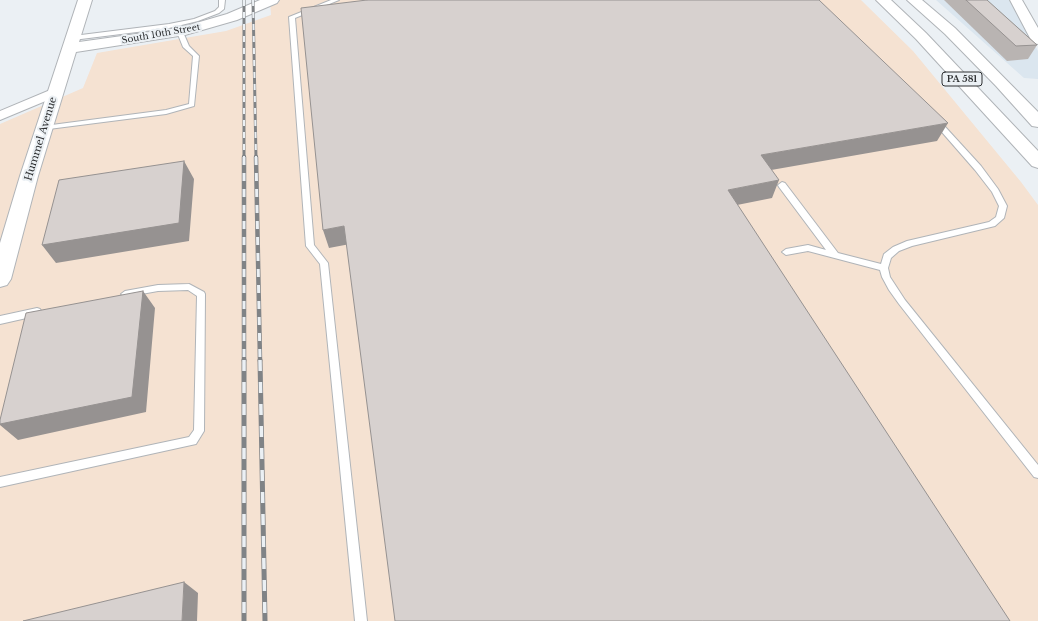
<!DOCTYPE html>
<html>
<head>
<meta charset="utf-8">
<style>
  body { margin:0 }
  canvas { display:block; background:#ebf0f4 }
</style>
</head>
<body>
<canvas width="1038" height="621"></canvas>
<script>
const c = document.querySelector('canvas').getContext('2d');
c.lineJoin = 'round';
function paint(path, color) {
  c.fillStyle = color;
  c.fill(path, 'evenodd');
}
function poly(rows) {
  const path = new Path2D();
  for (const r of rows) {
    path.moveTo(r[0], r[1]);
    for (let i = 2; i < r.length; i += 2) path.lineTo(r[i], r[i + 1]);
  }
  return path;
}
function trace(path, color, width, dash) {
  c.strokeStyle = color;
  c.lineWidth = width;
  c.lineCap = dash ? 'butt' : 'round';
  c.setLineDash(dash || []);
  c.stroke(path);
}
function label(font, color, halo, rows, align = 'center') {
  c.font = font + ' "Libre Baskerville",serif';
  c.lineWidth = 4;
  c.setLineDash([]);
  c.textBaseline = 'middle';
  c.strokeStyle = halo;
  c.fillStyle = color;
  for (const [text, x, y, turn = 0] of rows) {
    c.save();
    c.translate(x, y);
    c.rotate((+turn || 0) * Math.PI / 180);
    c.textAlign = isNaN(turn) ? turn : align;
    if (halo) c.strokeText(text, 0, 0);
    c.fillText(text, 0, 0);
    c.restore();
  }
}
const built = poly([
  [936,0,1009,0,1038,51,1038,79,1024,78]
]);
const industrial = poly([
  [270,0,861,0,913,51,1021,182,1038,205,1038,621,0,621,0,124,83,88,97,53,226,31,271,15]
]);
const lane = poly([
  [219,0,225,0,224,9,219,13,198,21,169,28,73,40,70,38,73,36,169,24,194,19,215,11,219,7,219,0],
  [331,0,339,0,295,18,314,245,328,263,367,621,355,621,320,264,306,246,289,17,331,0],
  [180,30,183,32,189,46,199,56,194,106,166,114,41,130,40,128,44,126,166,110,189,104,193,56,183,47,177,32,180,30],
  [934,119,938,119,981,166,998,189,1007,206,1004,218,995,226,912,246,899,251,891,258,888,268,890,277,905,300,1038,465,1038,478,1034,477,899,304,889,290,882,277,880,270,808,251,786,255,782,252,786,249,808,245,826,250,779,187,778,185,782,182,785,183,838,253,881,264,884,254,893,247,907,241,989,222,996,217,999,206,992,192,975,170,934,123,934,119],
  [189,284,204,292,205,294,204,431,196,444,0,487,0,477,189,437,194,430,197,296,188,290,158,291,125,297,121,294,125,291,158,285,189,284],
  [37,308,40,309,42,312,40,315,0,324,0,316,37,308]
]);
const street = poly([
  [1010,0,1022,0,1038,28,1038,44,1033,43,1031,40,1010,0],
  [55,88,60,89,62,92,60,95,0,120,0,111,55,88]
]);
const secondary = poly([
  [78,0,92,0,79,42,179,28,227,14,260,0,279,0,277,3,237,20,185,35,76,52,38,176,11,279,7,285,0,287,0,243,20,176,78,0]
]);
const highway = poly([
  [876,0,891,0,926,33,1038,151,1038,168,1032,166,916,39,876,0],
  [907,0,922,0,955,28,1038,112,1038,127,1032,126,996,86,945,34,907,0]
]);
const railFar2 = poly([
  [244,0,244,158],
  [253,0,256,158]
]);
const railFar1 = poly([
  [244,157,244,361],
  [256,157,260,361]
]);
const rail = poly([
  [244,360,244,621],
  [260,360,265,621]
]);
const wall = poly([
  [944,0,987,0,1037,45,1028,59,1007,61]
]);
const shadedWall = poly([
  [948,123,937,141,754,173,761,155],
  [184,161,194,179,189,241,56,263,42,245],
  [779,180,772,198,722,208,728,190],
  [344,226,350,244,329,248,323,230],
  [143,291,155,308,146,412,18,440,0,425,0,424],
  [184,582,198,593,197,621,182,621]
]);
const building = poly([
  [367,0,819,0,948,123,761,155,779,180,728,190,1010,621,395,621,344,226,323,230,301,8,367,0],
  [966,0,987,0,1037,45,1016,46,966,0],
  [184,161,179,223,42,245,59,180,184,161],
  [143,291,132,397,0,424,0,420,26,313,143,291],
  [184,582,182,621,23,621,184,582]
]);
const farStreetnames = [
  ["South 10th Street",161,34,-10]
];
const shields = [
  [962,79,40]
];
const shieldNames = [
  ["PA 581",962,79]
];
const streetNames = [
  ["Hummel Avenue",41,139,-73]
];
paint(built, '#dbe6ef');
paint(industrial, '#f5e2d2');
trace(lane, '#b0b4b8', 2);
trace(street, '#b0b4b8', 2);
trace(secondary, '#b0b4b8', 2);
trace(highway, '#b0b4b8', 2);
paint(lane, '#fff');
paint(street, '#fff');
paint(secondary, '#fff');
paint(highway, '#fff');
trace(railFar2, '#808386', 3);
trace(railFar1, '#808386', 4.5);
trace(rail, '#808386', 5);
trace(railFar2, '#ebf0f4', 2, [6]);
trace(railFar1, '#ebf0f4', 3, [8]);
trace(rail, '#ebf0f4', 3.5, [11]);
paint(wall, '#b9b4b2');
paint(shadedWall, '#969291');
paint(building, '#d7d1cf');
trace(building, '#969291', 1);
label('9px', '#2e3032', '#ebf0f4', farStreetnames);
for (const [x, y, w] of shields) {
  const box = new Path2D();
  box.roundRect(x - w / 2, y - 7, w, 14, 3);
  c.fillStyle = '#ebf0f4';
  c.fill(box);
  trace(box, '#2e3032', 1);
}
label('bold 9px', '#2e3032', null, shieldNames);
label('10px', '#2e3032', '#ebf0f4', streetNames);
</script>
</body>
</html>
